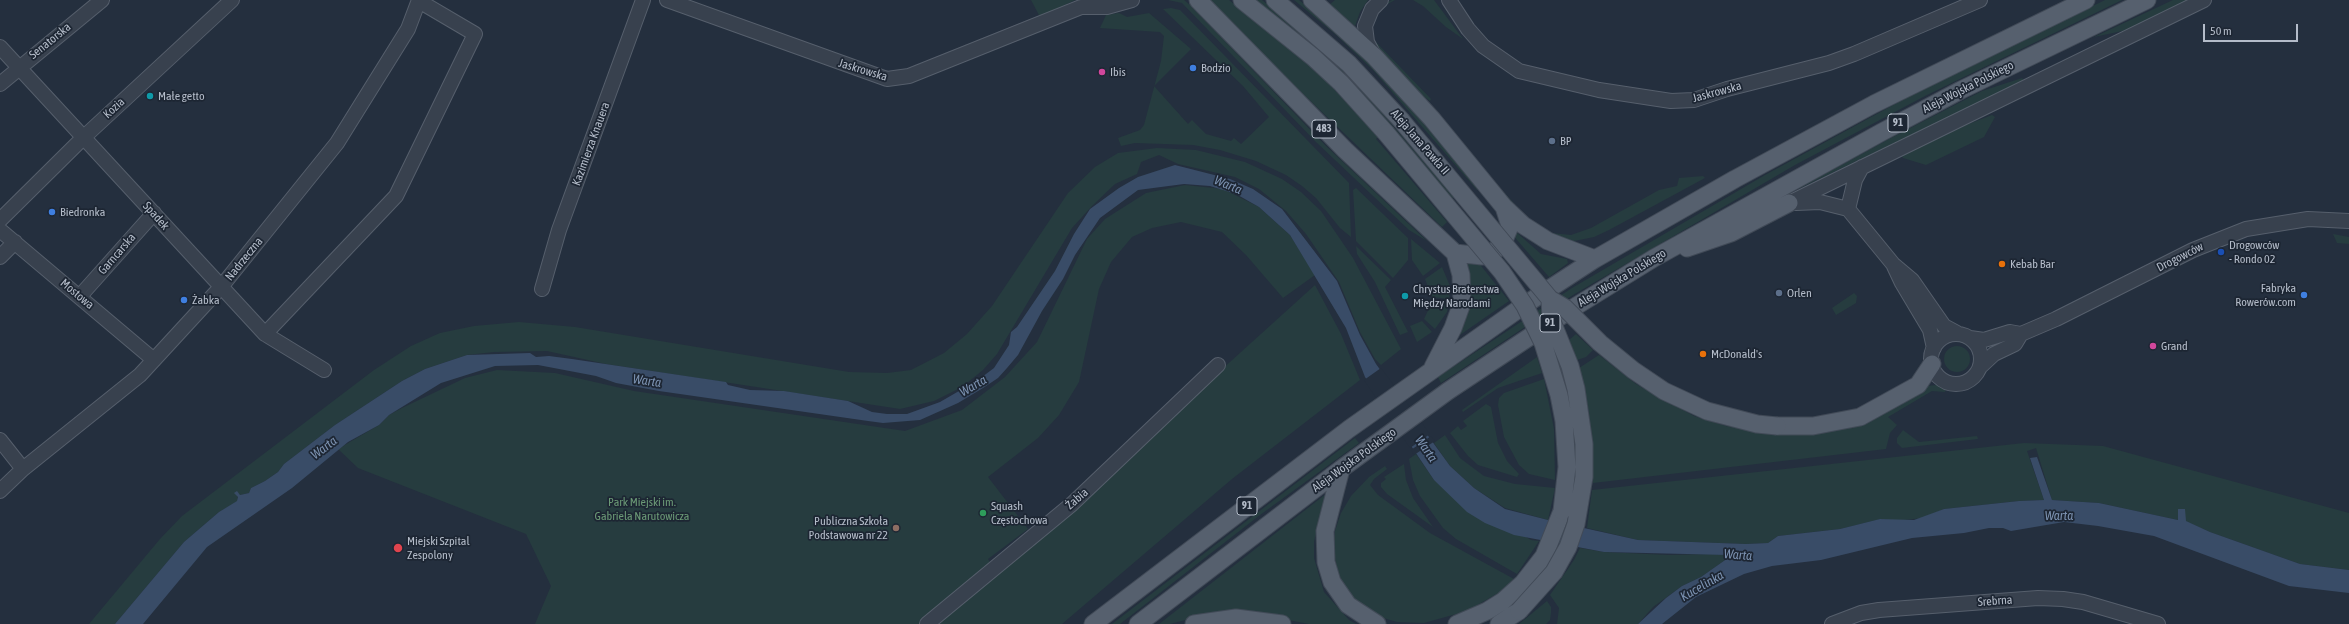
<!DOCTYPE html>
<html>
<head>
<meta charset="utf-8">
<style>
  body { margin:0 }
  #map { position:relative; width:2349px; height:624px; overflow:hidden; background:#242f3e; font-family:"Asap Condensed",sans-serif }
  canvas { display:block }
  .scale { position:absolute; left:2203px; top:24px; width:95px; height:18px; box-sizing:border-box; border:2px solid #b4bcc9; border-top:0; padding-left:5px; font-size:12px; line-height:14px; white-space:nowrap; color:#b4bcc9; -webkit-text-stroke:3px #1d2633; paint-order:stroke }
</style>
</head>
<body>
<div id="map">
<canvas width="2349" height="624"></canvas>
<div class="scale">50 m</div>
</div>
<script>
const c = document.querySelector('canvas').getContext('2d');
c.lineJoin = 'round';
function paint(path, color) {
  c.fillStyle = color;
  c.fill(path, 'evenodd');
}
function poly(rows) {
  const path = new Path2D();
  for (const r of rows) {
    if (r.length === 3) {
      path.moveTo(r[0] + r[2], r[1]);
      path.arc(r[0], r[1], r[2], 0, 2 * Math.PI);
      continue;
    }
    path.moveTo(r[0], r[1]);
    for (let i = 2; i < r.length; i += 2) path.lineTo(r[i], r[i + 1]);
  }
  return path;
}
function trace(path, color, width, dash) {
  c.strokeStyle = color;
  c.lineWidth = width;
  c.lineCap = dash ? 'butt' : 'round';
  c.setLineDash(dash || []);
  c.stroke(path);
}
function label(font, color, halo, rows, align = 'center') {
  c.font = font + ' "Asap Condensed",sans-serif';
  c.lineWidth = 3.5;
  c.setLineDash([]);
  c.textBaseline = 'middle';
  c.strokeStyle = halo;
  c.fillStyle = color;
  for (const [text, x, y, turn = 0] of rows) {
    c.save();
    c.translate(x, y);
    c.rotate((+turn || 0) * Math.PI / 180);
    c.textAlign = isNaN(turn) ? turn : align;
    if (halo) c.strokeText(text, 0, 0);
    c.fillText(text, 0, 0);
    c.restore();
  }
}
const green = poly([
  [1031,0,1075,0,1040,17],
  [1168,0,1184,0,1190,5,1325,145,1427,241,1409,230,1316,142,1182,3],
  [1205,0,1229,0,1319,73,1379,136,1376,139,1447,222,1442,227],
  [1255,0,1262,0,1271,7,1351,77,1454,197,1452,199,1348,79,1293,29],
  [1294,0,1299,0,1336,30,1403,97,1480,187,1477,190,1373,70,1335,34],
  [1335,0,1368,0,1360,12,1355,26,1329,5],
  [1392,0,1395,0,1382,7,1372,23,1374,40,1431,99,1430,101,1415,90,1374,44,1370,31,1375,13,1381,6],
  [1413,0,1434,0,1463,39,1446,27,1423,6],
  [2105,0,2122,0,1925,96,1795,165,1573,295,1441,383,1438,377,1572,288,1765,175,1919,91],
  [2173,0,2188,0,2127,30,2094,37],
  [1171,8,1180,10,1185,15,1349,183,1351,237,1340,228,1316,198,1302,186,1286,175,1256,161,1220,150,1193,145,1135,143,1121,146,1118,138,1140,130,1144,125,1161,61,1164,36,1160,32,1100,28,1106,15,1119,13,1127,17,1149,13,1191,49,1154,86,1188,124,1192,120,1206,134,1231,141,1234,138,1241,144,1269,117,1243,86,1163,9],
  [2022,78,2024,81,1792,192,1889,139,1982,91],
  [1992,115,1995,117,1984,137,1926,165,1903,158,1902,156,1966,125],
  [1157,148,1196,150,1245,162,1282,179,1301,192,1321,211,1353,258,1401,349,1381,365,1375,359,1360,332,1339,282,1306,234,1286,211,1259,189,1235,177,1178,164,1159,155,1141,162,1137,174,1115,184,1092,206,1072,228,997,354,983,370,962,387,934,401,900,409,606,364,547,351,494,352,467,355,425,369,402,381,335,425,284,464,278,472,265,481,251,488,249,493,240,495,237,492,238,501,219,512,184,542,115,624,89,624,160,539,182,516,374,370,411,346,440,333,474,326,519,322,575,327,849,372,887,373,911,370,944,353,967,334,992,306,1068,193,1095,167,1118,153],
  [1703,176,1705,178,1609,230,1594,237,1569,242,1541,233,1499,189,1500,188,1531,222,1551,233,1571,235,1591,228,1659,190,1677,186,1679,178],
  [1185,185,1223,189,1259,207,1290,235,1315,275,1283,298,1246,255,1222,232,1181,222,1152,228,1132,237,1111,262,1099,289,1079,382,1059,415,1038,438,988,477,1028,529,988,559,997,573,1315,285,1341,334,1360,380,1232,479,1062,624,535,624,551,586,526,534,358,468,338,449,379,425,389,415,402,408,465,378,497,370,555,373,634,391,905,431,962,410,1005,377,1037,342,1087,239,1105,219,1146,193],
  [1356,188,1408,238,1408,260,1393,278,1356,241,1353,190],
  [1515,231,1541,254,1567,259,1568,263,1549,277,1511,233],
  [2333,234,2349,237,2349,244,2337,243],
  [1411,239,1440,263,1423,276,1412,260],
  [1356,246,1391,280,1385,287,1408,332,1400,335,1375,282,1357,254],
  [1464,261,1478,262,1509,301,1457,337,1468,313,1471,299,1469,275],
  [1442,267,1450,286,1449,299,1432,297,1425,279],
  [1854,293,1857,296,1856,303,1836,315,1832,308],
  [1432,302,1449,304,1447,312,1435,329,1424,319],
  [1422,321,1432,332,1417,342,1410,326],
  [1576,334,1593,350,1586,357,1577,360,1569,340],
  [1957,359,13],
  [1599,355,1636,384,1694,416,1726,426,1778,435,1806,432,1926,386,1937,385,1946,388,1945,392,1932,391,1888,417,1897,425,1890,433,1886,449,1593,483,1589,413,1579,368],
  [1537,357,1542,373,1498,388,1463,412,1462,410],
  [1544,379,1554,429,1555,480,1529,474,1519,465,1504,437,1498,405,1499,398,1504,393],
  [1486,404,1491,407,1498,443,1507,461,1519,474,1517,477,1478,465,1468,456,1450,433,1458,426,1461,430,1467,426,1463,421],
  [1903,430,1919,442,1977,436,1978,439,1902,448,1897,443,1897,438],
  [1445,435,1460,458,1484,476,1515,484,1555,488,1548,520,1505,508,1474,488,1450,466,1434,443],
  [1355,438,1359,443,1260,515,1120,624,1112,624],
  [2024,443,2103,446,2349,513,2349,570,2300,564,2210,532,2185,521,2185,509,2178,520,2099,503,2052,500,2036,448,2027,451,2044,500,2019,501,1944,509,1923,518,1895,521,1881,519,1840,529,1778,536,1768,543,1746,544,1638,540,1587,528,1592,490],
  [1416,454,1434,480,1531,540,1539,541,1517,574,1456,539,1443,528,1420,496,1413,480,1409,459],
  [1404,464,1406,480,1413,498,1433,527,1387,494,1381,487,1381,483,1386,479,1384,477],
  [1385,466,1387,469,1374,479,1370,485,1378,495,1430,533,1514,579,1500,592,1467,611,1424,623,1397,622,1383,618,1356,601,1343,585,1338,572,1333,549,1335,531,1341,513,1351,496,1369,477],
  [1331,490,1324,503,1320,516,1314,542,1314,558,1324,592,1349,620,1356,624,1309,624,1262,615,1189,619,1170,624,1159,624],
  [1580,548,1604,552,1669,555,1713,554,1727,555,1728,558,1701,577,1682,586,1653,607,1638,624,1557,624,1559,608,1550,595,1574,560],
  [1547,601,1551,607,1551,613,1550,620,1546,624,1519,624]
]);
const water = poly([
  [1175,165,1230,179,1253,189,1282,209,1337,281,1360,335,1376,364,1450,466,1474,488,1505,509,1548,520,1638,540,1746,544,1768,543,1778,536,1840,529,1880,519,1914,520,1944,509,2019,501,2044,500,2030,458,2037,457,2052,500,2099,503,2178,520,2178,509,2185,509,2186,521,2210,532,2300,564,2349,570,2349,593,2289,586,2154,536,2098,526,2064,522,2011,531,2003,528,1989,528,1964,533,1912,538,1821,560,1772,566,1744,574,1696,597,1662,624,1638,624,1666,598,1682,586,1701,577,1728,558,1727,555,1604,552,1514,535,1485,523,1467,512,1434,480,1365,377,1346,328,1290,235,1259,207,1236,194,1210,186,1184,184,1138,190,1100,218,1075,255,1063,279,1042,311,1018,355,1007,368,998,378,983,388,958,403,920,420,883,423,868,421,659,391,616,383,596,376,538,365,495,366,441,383,389,415,379,425,348,442,292,488,207,547,143,624,115,624,184,542,219,512,237,501,238,497,234,493,237,491,240,495,249,493,251,488,265,481,278,472,284,464,335,425,402,381,425,369,467,355,530,353,536,357,549,356,572,359,726,382,728,385,750,390,784,391,848,401,872,412,887,414,907,414,940,402,978,380,994,368,1009,345,1011,332,1017,327,1055,271,1074,234,1090,209,1119,188,1138,177]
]);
const pier = poly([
  [1381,368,1430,434,1410,448,1364,380],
  [1431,436,1435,441,1414,455,1411,450]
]);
const minor = poly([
  [667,0,887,79,909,76,1081,7,1107,7,1132,0],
  [1449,0,1468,29,1483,46,1519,71,1599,90,1671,101,1694,100,1727,89,1829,63,1854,54,1980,0],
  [0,47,265,334,324,370],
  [1374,55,1367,42,1365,26,1372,9,1381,0],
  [0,84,102,0],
  [1789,203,2204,0],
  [1796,203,1820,202,1848,209,1893,264,1912,280,1944,326,1957,333],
  [1848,209,1855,180,1862,167],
  [0,220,84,137,232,0],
  [0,230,154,360],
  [0,257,15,242],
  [1894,266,1902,283,1930,330,1934,348],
  [542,289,559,230,643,0],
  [80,296,154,213],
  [265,334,396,196,475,34,419,1],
  [1956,359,25],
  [1970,338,1984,340,2010,332,2021,334,2056,319,2193,250,2246,229,2308,219,2349,221],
  [1980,367,1994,354,2015,344,2021,334],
  [0,440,23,469],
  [0,491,23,469,140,375,221,287,337,143,408,29,419,0],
  [927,624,1072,504,1218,365],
  [1832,624,1861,613,1879,610,2038,598,2063,599,2083,602,2158,624]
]);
const major = poly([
  [1198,0,1345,150,1455,253],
  [1242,0,1313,57,1341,83,1386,133],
  [1275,0,1349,64,1401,120],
  [1312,0,1374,56,1432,119,1504,207,1523,225,1548,241,1595,259],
  [1687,248,1731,233,1789,203],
  [1455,253,1482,256,1490,254,1502,245,1510,226,1504,207],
  [1433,367,1453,328,1462,303,1461,275,1455,253],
  [1777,426,1813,426,1860,417,1918,385,1932,364],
  [1341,469,1325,531,1326,562,1332,582,1348,605,1377,624],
  [1093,624,1349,429,1523,306,1595,259,1735,179,1874,104,2086,0],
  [1138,624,1341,469,1448,391,1573,308,1654,258,1882,132,1961,90,2147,0],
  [1194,624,1236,618,1282,624],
  [1457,624,1487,611,1503,601,1523,583,1544,556,1562,511],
  [1499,624,1519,611]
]);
const majorBridge = poly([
  [1401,120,1550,299,1565,308,1600,343,1633,370,1664,391,1707,411,1757,424,1777,426],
  [1386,133,1502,272,1525,306,1543,343,1559,395,1564,421,1567,467,1562,511],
  [1519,611,1554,572,1568,547,1576,524,1584,477,1584,444,1576,389,1570,366,1551,319,1550,299]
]);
const markers = [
  [1193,68,4,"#3f7fe0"],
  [1102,72,4,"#d1479c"],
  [150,96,4,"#0f9aa8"],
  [1552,141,4,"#5c6f8a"],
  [52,212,4,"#3f7fe0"],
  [2221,252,4,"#1a4fb4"],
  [2002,264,4,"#e8710a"],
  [1779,293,4,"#5c6f8a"],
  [2304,295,4,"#3f7fe0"],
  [1405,296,4,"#0f9aa8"],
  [184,300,4,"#3f7fe0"],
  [2153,346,4,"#d1479c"],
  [1703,354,4,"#e8710a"],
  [983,513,4,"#2e9e5b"],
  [896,528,4,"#8d6e63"],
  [398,548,5,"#e0444e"]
];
const shields = [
  [1898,123,20],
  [1324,129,24],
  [1550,323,20],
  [1247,506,20]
];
const shieldNames = [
  ["91",1898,123],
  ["483",1324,129],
  ["91",1550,323],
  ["91",1247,506]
];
const streetNames = [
  ["Senatorska",50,41,-39],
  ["Jaskrowska",863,70,17],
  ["Aleja Wojska Polskiego",1968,87,-27],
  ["Jaskrowska",1717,92,-15],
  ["Kozia",114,108,-43],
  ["Aleja Jana Pawła II",1420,142,49],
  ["Kazimierza Knauera",591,144,-70],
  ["Spadek",156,216,48],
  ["Garncarska",117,254,-49],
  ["Drogowców",2180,257,-27],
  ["Nadrzeczna",244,259,-51],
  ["Aleja Wojska Polskiego",1622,278,-31],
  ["Mostowa",77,294,40],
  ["Aleja Wojska Polskiego",1354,460,-36],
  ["Żabia",1077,499,-41],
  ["Srebrna",1995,601,-4]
];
const poiNames = [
  ["Bodzio",1201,68],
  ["Ibis",1110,72],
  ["Małe getto",158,96],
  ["BP",1560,141],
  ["Biedronka",60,212],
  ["Drogowców",2229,245],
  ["- Rondo 02",2229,259],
  ["Kebab Bar",2010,264],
  ["Fabryka",2296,288,"right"],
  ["Rowerów.com",2296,302,"right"],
  ["Chrystus Braterstwa",1413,289],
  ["Między Narodami",1413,303],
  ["Orlen",1787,293],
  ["Żabka",192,300],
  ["Grand",2161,346],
  ["McDonald's",1711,354],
  ["Squash",991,506],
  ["Częstochowa",991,520],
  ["Publiczna Szkoła",888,521,"right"],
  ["Podstawowa nr 22",888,535,"right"],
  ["Miejski Szpital",407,541],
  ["Zespolony",407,555]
];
const parkNames = [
  ["Park Miejski im.",642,502],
  ["Gabriela Narutowicza",642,516]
];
const waterNames = [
  ["Warta",1228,185,23],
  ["Warta",647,381,8],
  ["Warta",973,386,-30],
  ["Warta",324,448,-37],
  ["Warta",1426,449,55],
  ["Warta",2059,516],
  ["Warta",1738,555,4],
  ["Kucelinka",1702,586,-30]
];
paint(green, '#263c3f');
paint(water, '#394c67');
paint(pier, '#242f3e');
trace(minor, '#565f6c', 16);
trace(major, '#414a57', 19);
trace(minor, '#38414e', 14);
trace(major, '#56606e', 17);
trace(majorBridge, '#414a57', 19, []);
trace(majorBridge, '#56606e', 17);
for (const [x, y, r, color] of markers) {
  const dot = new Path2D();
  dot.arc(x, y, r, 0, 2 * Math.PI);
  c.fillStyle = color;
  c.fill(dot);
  trace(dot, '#1d2633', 1.5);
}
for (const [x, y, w] of shields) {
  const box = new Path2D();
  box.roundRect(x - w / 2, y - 9, w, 18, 3);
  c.fillStyle = '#1d2633';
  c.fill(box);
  trace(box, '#b4bcc9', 1);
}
label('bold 11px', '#b4bcc9', null, shieldNames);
label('12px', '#b4bcc9', '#1d2633', streetNames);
label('12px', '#b4bcc9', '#1d2633', poiNames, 'left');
label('12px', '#6b9a76', '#1d2633', parkNames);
label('italic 13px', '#7c92b1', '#1d2633', waterNames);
</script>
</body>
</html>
